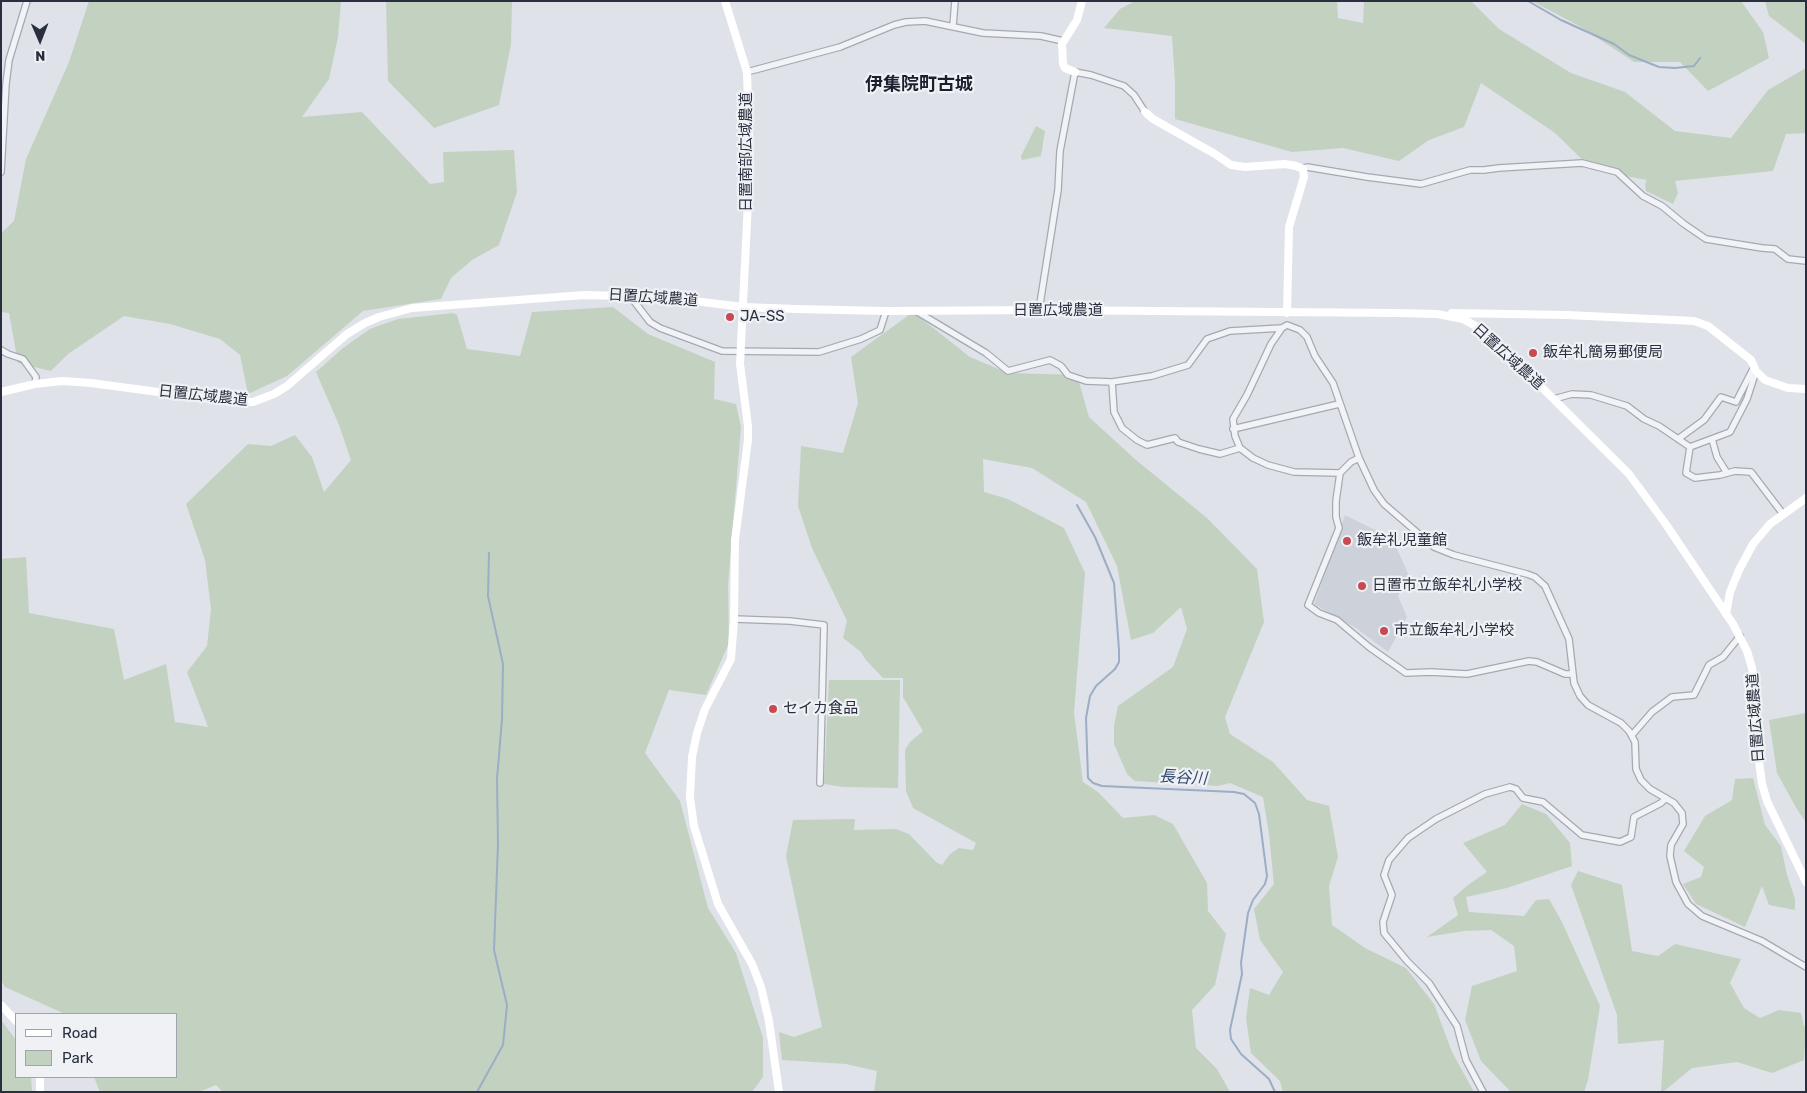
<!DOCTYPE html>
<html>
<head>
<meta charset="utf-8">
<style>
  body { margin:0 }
  #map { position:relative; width:1807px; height:1093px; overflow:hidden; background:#dfe2e8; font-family:Rubik,sans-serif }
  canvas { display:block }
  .frame { position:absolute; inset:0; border:2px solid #292f3e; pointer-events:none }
  .legend { position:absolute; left:15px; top:1013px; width:162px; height:65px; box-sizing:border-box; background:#eff1f5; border:1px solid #a0a3ac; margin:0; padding:6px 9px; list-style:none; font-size:15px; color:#292f3e }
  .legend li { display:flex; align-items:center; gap:10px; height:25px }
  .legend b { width:25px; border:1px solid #a0a3ac }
  .north { position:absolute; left:15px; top:15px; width:50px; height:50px; -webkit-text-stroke:4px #eff1f5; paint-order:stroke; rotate:179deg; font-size:14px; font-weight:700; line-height:20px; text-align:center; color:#292f3e }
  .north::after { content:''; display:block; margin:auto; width:18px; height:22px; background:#292f3e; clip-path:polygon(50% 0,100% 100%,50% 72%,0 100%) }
</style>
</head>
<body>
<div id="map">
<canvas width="1807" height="1093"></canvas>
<div class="frame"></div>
<ul class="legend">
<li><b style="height:6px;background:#fff"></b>Road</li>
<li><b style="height:14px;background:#c3d1c1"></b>Park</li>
</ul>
<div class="north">N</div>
</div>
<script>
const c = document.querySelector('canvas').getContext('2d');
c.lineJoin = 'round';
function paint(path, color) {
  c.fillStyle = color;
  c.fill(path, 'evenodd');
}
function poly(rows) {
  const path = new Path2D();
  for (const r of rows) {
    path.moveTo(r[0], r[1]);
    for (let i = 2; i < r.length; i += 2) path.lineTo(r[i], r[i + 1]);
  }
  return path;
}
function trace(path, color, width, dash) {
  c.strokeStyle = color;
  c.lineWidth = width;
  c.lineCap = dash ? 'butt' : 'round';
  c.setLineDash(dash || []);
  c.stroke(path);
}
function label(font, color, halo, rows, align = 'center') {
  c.font = font + ' Rubik,"Noto Sans JP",sans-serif';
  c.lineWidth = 4.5;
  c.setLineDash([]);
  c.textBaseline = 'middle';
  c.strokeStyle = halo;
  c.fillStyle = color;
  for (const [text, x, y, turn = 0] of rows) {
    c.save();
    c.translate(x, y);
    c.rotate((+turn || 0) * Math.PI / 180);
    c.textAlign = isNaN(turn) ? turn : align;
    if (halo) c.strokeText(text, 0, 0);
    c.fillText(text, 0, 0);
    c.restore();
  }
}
const built = poly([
  [1345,515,1377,531,1391,535,1409,576,1398,596,1407,617,1388,652,1356,628,1314,604]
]);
const green = poly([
  [89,1,341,1,338,37,329,79,302,117,362,112,430,184,444,182,443,152,514,150,517,192,499,245,472,260,451,278,441,299,363,311,287,376,248,394,240,355,220,339,170,324,124,316,68,354,51,371,18,363,9,313,1,312,1,233,14,221,26,159,69,62],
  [386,1,512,1,511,44,499,105,434,128,388,81],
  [1135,1,1337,1,1338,18,1363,23,1364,1,1471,1,1499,29,1571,73,1625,92,1675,131,1731,138,1768,90,1806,68,1806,133,1786,134,1773,171,1675,181,1678,193,1673,204,1646,191,1645,184,1647,180,1593,170,1555,133,1481,83,1464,127,1429,140,1399,161,1343,148,1292,152,1175,119,1175,82,1172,36,1104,28,1120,9],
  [1532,1,1741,1,1763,32,1769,58,1708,91,1680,62,1634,62,1581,27],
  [1765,1,1806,1,1806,44,1769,16],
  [1036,126,1045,131,1041,156,1022,160,1021,156],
  [613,307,648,334,715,362,714,399,736,404,741,427,728,585,729,643,706,695,669,690,645,753,680,801,708,908,736,953,763,1038,763,1077,752,1092,223,1092,216,1085,199,1092,100,1092,94,1077,176,1077,176,1014,65,1014,5,987,1,980,1,559,26,557,29,613,114,629,124,680,166,664,175,722,208,727,187,672,207,646,211,609,205,560,186,504,248,444,271,446,295,435,312,457,324,492,351,460,339,425,316,372,343,348,370,329,398,319,453,313,457,315,467,349,520,356,532,312],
  [913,312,970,357,1008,373,1077,375,1089,417,1136,460,1207,518,1257,569,1264,622,1225,717,1230,734,1273,762,1307,800,1329,806,1338,857,1329,886,1332,925,1365,948,1406,968,1434,1004,1452,1052,1474,1092,1283,1092,1280,1081,1251,1053,1246,1018,1250,988,1269,995,1283,972,1260,940,1254,909,1274,884,1269,834,1263,797,1230,783,1218,786,1135,781,1127,774,1114,744,1114,726,1118,706,1173,667,1187,629,1181,607,1153,633,1131,640,1117,566,1086,502,1032,468,983,459,984,492,1008,499,1064,528,1085,573,1074,713,1083,782,1098,792,1123,818,1154,815,1173,824,1207,883,1208,911,1226,934,1215,985,1192,1010,1196,1048,1217,1069,1230,1092,874,1092,877,1071,846,1064,782,1060,779,1032,794,1037,822,1027,786,856,793,820,855,819,854,830,896,829,909,834,936,862,942,865,950,854,959,848,973,850,976,843,913,808,906,791,905,750,910,742,923,731,903,697,903,678,883,678,866,660,861,652,843,638,847,621,812,548,798,506,801,446,843,453,858,403,851,357],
  [829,680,900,680,898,788,843,787,824,784],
  [1806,713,1806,822,1798,811,1777,773,1769,720],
  [1753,778,1765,825,1781,846,1787,875,1795,899,1795,910,1769,905,1762,886,1745,927,1696,904,1683,884,1701,877,1704,867,1684,851,1705,816,1732,800,1735,779],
  [1522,804,1546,814,1570,843,1572,866,1507,888,1466,897,1469,912,1524,916,1536,900,1549,899,1562,922,1600,1006,1588,1080,1584,1092,1511,1092,1481,1061,1465,1020,1472,986,1517,971,1514,946,1491,930,1464,931,1427,937,1458,915,1453,898,1468,885,1487,872,1463,843,1505,825],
  [1578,871,1622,885,1632,951,1658,956,1675,944,1741,959,1730,983,1744,1008,1760,1018,1779,1010,1801,1013,1804,1026,1806,1026,1804,1060,1772,1073,1737,1062,1692,1068,1663,1092,1661,1092,1664,1040,1618,1044,1617,1015,1571,885],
  [1,1020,16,1040,16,1077,31,1077,32,1092,1,1092]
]);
const stream = poly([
  [1528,1,1561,20,1614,44,1629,55,1659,67,1675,68,1694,66,1700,58],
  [1077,505,1095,537,1114,583,1119,650,1119,662,1115,669,1096,686,1090,696,1086,718,1088,778,1093,783,1102,786,1234,792,1244,794,1255,803,1259,814,1267,876,1265,884,1253,900,1248,913,1241,963,1242,974,1230,1030,1231,1039,1241,1054,1269,1079,1275,1092],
  [477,1092,503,1045,507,1005,494,950,498,844,497,779,502,719,503,664,488,596,489,553]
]);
const street = poly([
  [953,26,955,1],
  [747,72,840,47,894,25,906,22,925,21,983,33,1041,36,1063,41],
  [1303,169,1307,167,1367,177,1421,184,1470,170,1484,170,1499,168,1582,163,1617,172,1643,196,1662,206,1684,224,1706,239,1762,248,1775,249,1788,259,1806,261],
  [1,172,6,84,9,60,27,1],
  [630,296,650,322,660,328,722,351,819,352,861,339,880,330,886,311],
  [1039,310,1058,190,1060,151,1075,72,1091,75,1124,86,1134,95,1145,112],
  [916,311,986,353,1008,371,1050,360,1061,366,1068,375,1086,381,1112,382,1152,376,1188,365,1207,339,1230,331,1282,328,1287,325,1300,330,1307,337,1315,356,1333,383,1359,458,1374,490,1384,504,1434,547,1454,555,1527,574,1535,577,1545,586,1569,639,1574,683,1580,696,1588,705,1621,723,1629,731,1635,742,1636,769,1641,780,1650,789,1674,803,1682,813,1683,824,1671,845,1670,856,1676,882,1688,904,1702,916,1762,941,1806,967],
  [1282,328,1271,344,1247,395,1233,419,1235,436,1240,448,1253,458,1268,465,1294,472,1340,473,1351,462,1359,458],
  [1,350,8,354,23,359,36,377,35,384],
  [1112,382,1114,412,1122,428,1137,440,1147,445,1175,438,1178,442,1199,449,1220,454,1240,448],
  [1554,399,1572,394,1591,395,1627,406,1644,419,1659,426,1690,447,1686,473,1695,478,1720,475,1735,471,1751,472,1783,514],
  [1233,429,1339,404],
  [1678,439,1704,420,1721,397,1736,402,1754,367],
  [1712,439,1717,457,1727,473],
  [1690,447,1730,432,1747,399,1756,371],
  [1340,473,1336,501,1336,517,1339,528,1308,605,1319,613,1337,620,1369,647,1406,673,1431,672,1467,674,1529,661,1537,662,1565,674,1573,674],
  [734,619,790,621,824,625,820,783],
  [1632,735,1652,712,1672,697,1694,695,1709,665,1723,657,1740,636],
  [1483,1092,1466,1060,1457,1026,1429,983,1407,961,1384,933,1383,922,1392,895,1384,875,1389,860,1408,838,1436,819,1485,794,1510,787,1516,789,1523,798,1543,802,1582,835,1620,842,1631,837,1634,817,1661,803,1666,798]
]);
const secondary = poly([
  [725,1,747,72,750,161,740,364,748,426,748,440,735,540,734,619,731,659,705,709,697,733,692,757,690,797,694,826,718,904,752,964,761,987,769,1021,779,1092],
  [1075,72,1065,68,1063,64,1062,44,1077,20,1082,1],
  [1145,112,1153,119,1215,154,1231,165,1245,167,1285,164,1296,166,1303,169,1304,177,1289,227,1287,313],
  [1452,313,1567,315,1694,321,1708,326,1751,360,1756,371,1765,380,1788,388,1806,389],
  [1,392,35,384,62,381,91,383,233,402,253,402,274,394,287,386,347,334,365,323,379,317,412,308,584,295,661,297,743,307,796,309,886,311,1039,310,1397,313,1437,314,1463,319,1481,329,1492,338,1629,474,1665,523,1733,624,1747,651,1752,668,1755,687,1758,753,1762,784,1767,801,1806,882],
  [1726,614,1730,592,1739,570,1753,544,1770,524,1806,498],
  [1,1005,16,1021],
  [40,1077,40,1092]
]);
const markers = [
  [730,317,5,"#c74a52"],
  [1533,353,5,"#c74a52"],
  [1347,541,5,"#c74a52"],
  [1362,586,5,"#c74a52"],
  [1384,631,5,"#c74a52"],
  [773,709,5,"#c74a52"]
];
const streetNames = [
  ["日置南部広域農道",747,152,-90],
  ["日置広域農道",653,298,4],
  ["日置広域農道",1058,311],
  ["日置広域農道",1508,357,42],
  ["日置広域農道",203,396,6],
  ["日置広域農道",1756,718,-94]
];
const poiNames = [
  ["JA-SS",740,317],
  ["飯牟礼簡易郵便局",1543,353],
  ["飯牟礼児童館",1357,541],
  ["日置市立飯牟礼小学校",1372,586],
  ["市立飯牟礼小学校",1394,631],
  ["セイカ食品",783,709]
];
const waterNames = [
  ["長谷川",1183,778,3]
];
const quarterNames = [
  ["伊集院町古城",919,85]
];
paint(built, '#cdd1da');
paint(green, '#c3d1c1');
trace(stream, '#9cadc6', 2);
trace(street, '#a5a9b2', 8);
trace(street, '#f2f3f6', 5.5);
trace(secondary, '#fff', 8);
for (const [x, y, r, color] of markers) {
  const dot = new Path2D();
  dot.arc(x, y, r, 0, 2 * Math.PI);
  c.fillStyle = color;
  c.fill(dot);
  trace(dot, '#eff1f5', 2);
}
label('15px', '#292f3e', '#eff1f5', streetNames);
label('15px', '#292f3e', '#eff1f5', poiNames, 'left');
label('italic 16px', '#354a70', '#eff1f5', waterNames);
label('bold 18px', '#1b202f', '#eff1f5', quarterNames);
</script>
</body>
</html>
